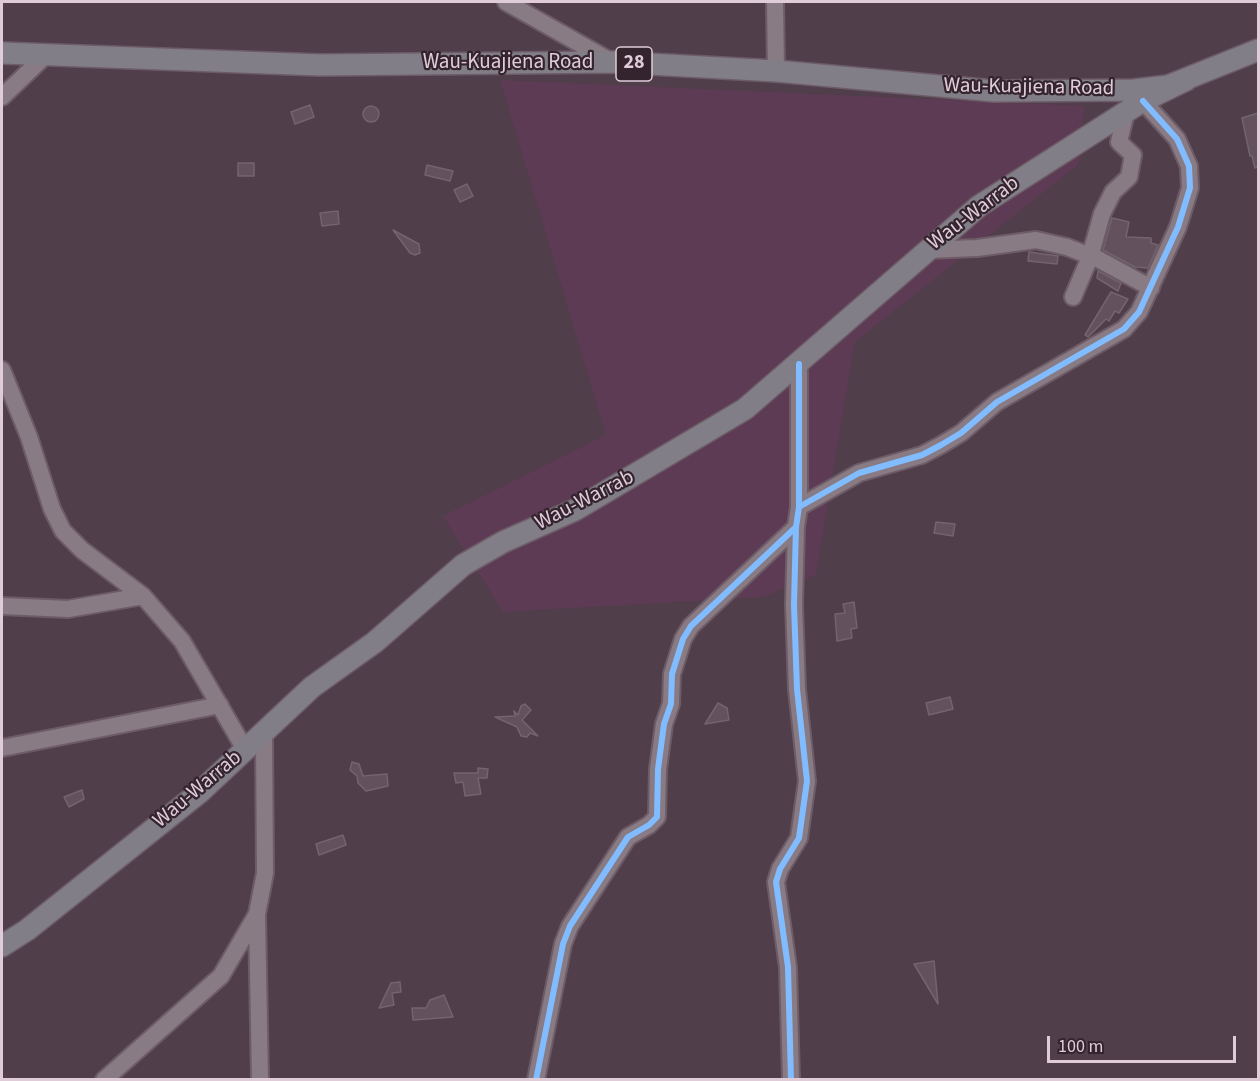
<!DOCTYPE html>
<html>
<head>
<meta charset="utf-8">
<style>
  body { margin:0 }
  #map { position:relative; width:1260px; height:1081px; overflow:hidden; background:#503e4a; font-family:"Source Sans 3",sans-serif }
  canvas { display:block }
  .frame { position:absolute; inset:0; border:3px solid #e0ccd9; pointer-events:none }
  .scale { position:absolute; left:1047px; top:1036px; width:189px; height:27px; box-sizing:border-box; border:3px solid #e0ccd9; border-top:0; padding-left:8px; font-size:18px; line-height:21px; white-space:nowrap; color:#e0ccd9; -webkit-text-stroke:4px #33242e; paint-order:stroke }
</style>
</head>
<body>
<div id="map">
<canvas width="1260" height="1081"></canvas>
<div class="frame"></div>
<div class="scale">100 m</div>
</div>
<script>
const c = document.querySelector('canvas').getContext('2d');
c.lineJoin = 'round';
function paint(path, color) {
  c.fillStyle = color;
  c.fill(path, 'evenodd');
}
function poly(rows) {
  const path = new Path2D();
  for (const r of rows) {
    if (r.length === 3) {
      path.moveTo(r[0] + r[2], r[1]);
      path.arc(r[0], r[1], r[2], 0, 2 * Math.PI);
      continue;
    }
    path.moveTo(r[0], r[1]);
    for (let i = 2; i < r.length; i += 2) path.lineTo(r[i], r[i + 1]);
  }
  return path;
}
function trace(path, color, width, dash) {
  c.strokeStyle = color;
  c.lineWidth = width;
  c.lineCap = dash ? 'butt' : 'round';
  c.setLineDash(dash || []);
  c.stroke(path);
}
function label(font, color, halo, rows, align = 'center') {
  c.font = font + ' "Source Sans 3",sans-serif';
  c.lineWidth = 4.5;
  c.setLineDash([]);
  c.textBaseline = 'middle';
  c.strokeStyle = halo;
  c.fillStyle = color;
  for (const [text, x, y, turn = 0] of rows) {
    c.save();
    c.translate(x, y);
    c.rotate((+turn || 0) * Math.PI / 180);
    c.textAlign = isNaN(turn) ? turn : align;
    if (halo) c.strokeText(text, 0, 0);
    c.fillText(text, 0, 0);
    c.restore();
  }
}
const built = poly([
  [500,80,1084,106,1079,164,855,342,816,575,763,597,503,612,443,516,606,435]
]);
const building = poly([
  [310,105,314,117,295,124,291,112,310,105],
  [371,114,8],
  [1258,113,1258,167,1255,168,1252,156,1250,156,1242,118,1258,113],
  [238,163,254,163,254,176,238,176,238,163],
  [427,165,453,171,450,181,425,175,427,165],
  [467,184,473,196,460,202,454,190,467,184],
  [338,211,339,224,322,226,320,213,338,211],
  [1112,218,1129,222,1126,237,1151,238,1151,243,1158,245,1148,268,1135,267,1103,250,1112,218],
  [393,230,419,244,420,253,415,255,410,253,393,230],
  [1029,252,1058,256,1057,264,1028,261,1029,252],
  [1098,271,1121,283,1118,291,1097,278,1098,271],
  [1111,292,1128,299,1119,313,1115,311,1109,321,1106,319,1088,337,1085,335,1111,292],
  [936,522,955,524,953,536,934,533,936,522],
  [854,602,857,628,851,629,852,638,837,641,835,614,845,613,843,604,854,602],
  [950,697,953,709,929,715,926,703,950,697],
  [718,703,727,708,729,720,705,724,718,703],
  [525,704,531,710,522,720,538,736,530,733,527,737,521,736,517,727,495,717,515,716,514,711,518,715,521,706,525,704],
  [352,762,359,764,363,776,387,774,388,786,366,791,358,783,357,776,350,770,352,762],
  [478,768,488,769,487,778,478,778,481,794,465,796,463,782,456,783,454,773,478,773,478,768],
  [82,790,84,799,69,807,64,797,82,790],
  [343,835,346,845,319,855,316,844,343,835],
  [934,961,938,1004,914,964,934,961],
  [400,982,401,992,392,993,394,1005,379,1008,391,983,400,982],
  [444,995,453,1017,413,1020,412,1008,426,1008,430,1000,444,995]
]);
const minor = poly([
  [506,2,612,62],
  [775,2,776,71],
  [2,97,47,54],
  [926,250,977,248,1036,240,1067,247,1098,259,1151,288],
  [1073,297,1090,257,1102,214,1113,192,1129,177,1133,155,1119,142,1126,112],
  [2,370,29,437,52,509,63,531,82,550,143,596,182,641,246,751],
  [799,507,859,473,922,455,941,445,961,433,997,402,1124,329,1139,312,1178,227,1190,188,1189,166,1177,139,1143,101],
  [2,606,68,609,143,596],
  [2,748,220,705],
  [257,915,260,1080],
  [104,1080,221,976,257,914,265,873,264,733],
  [536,1080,563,944,570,926,628,837,649,825,657,817,658,769,664,724,671,704,672,674,683,639,691,626,796,527],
  [791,1080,788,967,776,882,780,869,799,838,807,781,797,689,794,605,796,527,799,507,799,364]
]);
const major = poly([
  [2,53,320,65,613,62,776,71,994,91,1134,90,1168,86,1258,50],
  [2,946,27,930,200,792,312,687,375,642,463,565,503,542,575,510,745,409,979,206,1143,101,1186,80]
]);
const cycleway = poly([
  [799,507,859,473,922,455,941,445,961,433,997,402,1124,329,1139,312,1178,227,1190,188,1189,166,1177,139,1143,101],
  [536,1080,563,944,570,926,628,837,649,825,657,817,658,769,664,724,671,704,672,674,683,639,691,626,796,527],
  [791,1080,788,967,776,882,780,869,799,838,807,781,797,689,794,605,796,527,799,507,799,364]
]);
const shields = [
  [634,64,36]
];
const shieldNames = [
  ["28",634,64]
];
const streetNames = [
  ["Wau-Kuajiena Road",508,63],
  ["Wau-Kuajiena Road",1029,88,1],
  ["Wau-Warrab",974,214,-37],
  ["Wau-Warrab",585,501,-27],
  ["Wau-Warrab",198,790,-40]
];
paint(built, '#5e3b54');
paint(building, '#64515e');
trace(building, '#73646e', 1.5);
trace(minor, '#6d5c67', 20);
trace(major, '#6d5c67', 24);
trace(minor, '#897b84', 16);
trace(major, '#817e87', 21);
trace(cycleway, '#80bcff', 6);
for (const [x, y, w] of shields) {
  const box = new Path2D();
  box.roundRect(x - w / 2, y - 17, w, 34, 4.5);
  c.fillStyle = '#33242e';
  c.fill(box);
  trace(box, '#e0ccd9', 1.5);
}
label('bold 20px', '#e0ccd9', null, shieldNames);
label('21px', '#e0ccd9', '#33242e', streetNames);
</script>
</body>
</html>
